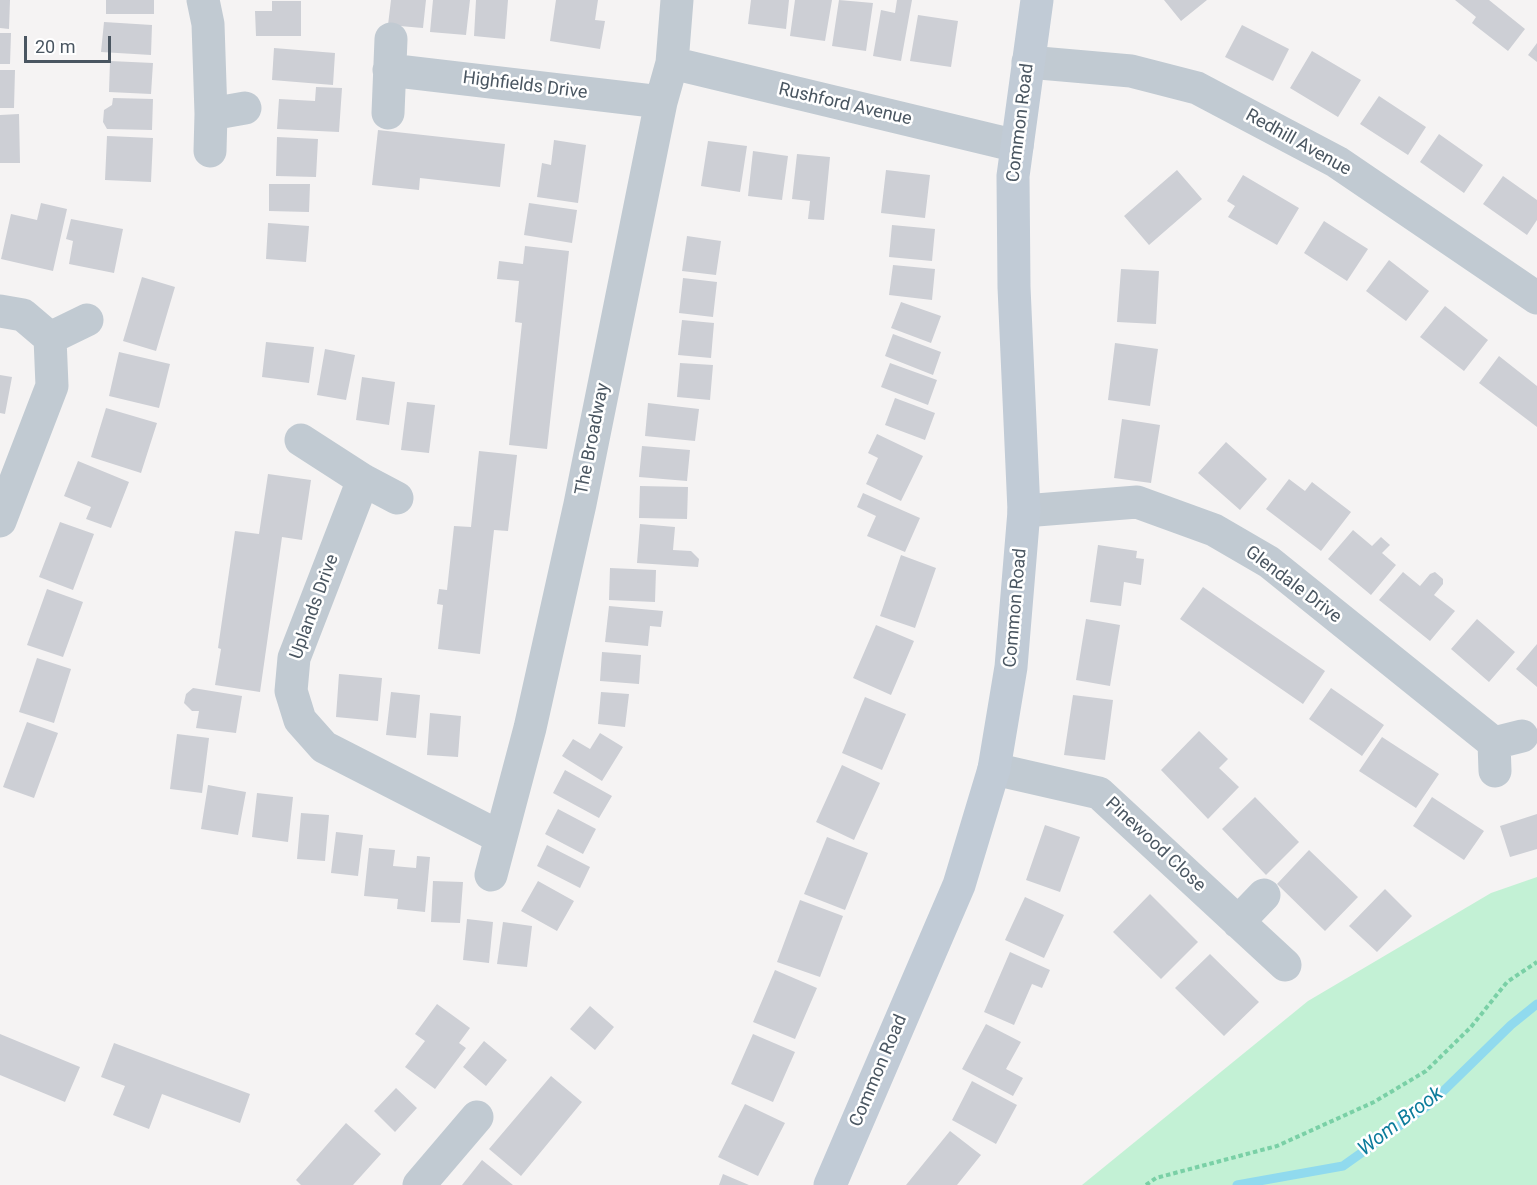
<!DOCTYPE html>
<html>
<head>
<meta charset="utf-8">
<style>
  body { margin:0 }
  #map { position:relative; width:1537px; height:1185px; overflow:hidden; background:#f5f3f3; font-family:Roboto,sans-serif }
  canvas { display:block }
  .scale { position:absolute; left:24px; top:36px; width:87px; height:27px; box-sizing:border-box; border:3px solid #4a5661; border-top:0; padding-left:8px; font-size:18px; line-height:21px; white-space:nowrap; color:#4a5661; -webkit-text-stroke:4px #fff; paint-order:stroke }
</style>
</head>
<body>
<div id="map">
<canvas width="1537" height="1185"></canvas>
<div class="scale">20 m</div>
</div>
<script>
const c = document.querySelector('canvas').getContext('2d');
c.lineJoin = 'round';
function paint(path, color) {
  c.fillStyle = color;
  c.fill(path, 'evenodd');
}
function poly(rows) {
  const path = new Path2D();
  for (const r of rows) {
    path.moveTo(r[0], r[1]);
    for (let i = 2; i < r.length; i += 2) path.lineTo(r[i], r[i + 1]);
  }
  return path;
}
function trace(path, color, width, dash) {
  c.strokeStyle = color;
  c.lineWidth = width;
  c.lineCap = dash ? 'butt' : 'round';
  c.setLineDash(dash || []);
  c.stroke(path);
}
function label(font, color, halo, rows, align = 'center') {
  c.font = font + ' Roboto,sans-serif';
  c.lineWidth = 5;
  c.setLineDash([]);
  c.textBaseline = 'middle';
  c.strokeStyle = halo;
  c.fillStyle = color;
  for (const [text, x, y, turn = 0] of rows) {
    c.save();
    c.translate(x, y);
    c.rotate((+turn || 0) * Math.PI / 180);
    c.textAlign = isNaN(turn) ? turn : align;
    if (halo) c.strokeText(text, 0, 0);
    c.fillText(text, 0, 0);
    c.restore();
  }
}
const green = poly([
  [1537,877,1537,1185,1082,1185,1308,1001,1491,893]
]);
const stream = poly([
  [1237,1185,1343,1166,1430,1104,1511,1025,1537,1004]
]);
const building = poly([
  [0,0,10,0,9,29,0,28],
  [106,0,154,0,154,14,106,14],
  [391,0,426,0,423,28,388,25],
  [433,0,470,0,466,35,430,32],
  [476,0,508,0,505,39,474,36],
  [556,0,598,0,595,20,605,21,600,49,550,41],
  [751,0,789,0,786,29,748,24],
  [795,0,832,0,825,41,790,36],
  [839,0,873,3,866,51,832,46],
  [897,0,912,0,901,61,873,56,881,10,895,13],
  [1164,0,1207,0,1181,21],
  [1455,0,1489,0,1525,29,1508,51,1472,23,1476,17],
  [272,1,301,1,301,36,256,36,255,11,272,11],
  [918,15,958,21,951,67,910,61],
  [104,22,152,25,151,55,101,52],
  [1242,25,1289,49,1273,81,1225,57],
  [0,33,11,33,10,64,0,64],
  [1537,43,1537,62,1528,55],
  [274,48,335,53,333,85,272,80],
  [1312,51,1361,80,1338,117,1290,88],
  [110,61,153,63,151,94,109,92],
  [0,70,15,70,14,108,0,108],
  [316,87,342,88,339,132,277,129,279,99,315,101],
  [1379,96,1426,127,1408,155,1360,124],
  [113,98,153,99,152,130,107,129,103,122,104,110,112,105],
  [19,114,20,163,0,163,0,115],
  [378,130,505,144,500,187,420,178,419,190,372,185],
  [1439,134,1483,165,1464,193,1420,162],
  [107,136,153,138,151,182,105,180],
  [277,137,318,139,316,177,276,176],
  [554,140,586,145,578,203,537,197,542,163,551,165],
  [708,141,747,146,740,192,701,186],
  [753,151,788,156,782,200,748,196],
  [797,154,830,157,824,220,808,219,810,201,792,199],
  [886,170,930,175,925,218,881,213],
  [1177,170,1202,199,1149,245,1124,216],
  [1243,175,1299,208,1277,245,1228,217,1235,206,1227,201],
  [1503,176,1537,200,1537,220,1527,235,1483,204],
  [269,184,310,184,309,212,269,211],
  [41,203,67,209,53,271,1,259,11,214,37,220],
  [529,203,577,210,572,243,524,235],
  [71,219,123,229,114,273,69,264,73,241,66,239],
  [1324,221,1368,249,1347,281,1304,253],
  [268,223,309,226,306,262,266,259],
  [892,225,935,229,932,261,889,257],
  [687,236,721,241,716,275,682,271],
  [525,246,569,251,547,449,509,445,522,323,515,322,519,281,497,279,499,261,523,264],
  [1389,260,1429,291,1406,321,1366,291],
  [893,265,935,269,932,300,889,295],
  [1121,269,1159,271,1156,324,1117,322],
  [142,277,175,287,156,351,123,341],
  [683,278,717,282,713,317,679,313],
  [901,302,941,316,931,343,891,328],
  [1445,306,1488,340,1464,371,1420,337],
  [682,320,714,323,711,358,678,355],
  [893,334,941,352,933,375,885,356],
  [266,342,314,347,309,383,262,377],
  [1115,343,1158,349,1150,406,1108,400],
  [325,349,355,355,346,400,317,395],
  [119,352,170,364,159,408,109,396],
  [1499,356,1537,386,1537,427,1479,383],
  [680,363,713,365,710,400,677,397],
  [890,363,937,380,928,405,881,387],
  [0,375,12,377,5,414,0,413],
  [362,377,395,382,389,425,356,420],
  [895,398,935,413,925,440,885,425],
  [407,402,435,405,429,453,401,450],
  [648,403,699,409,695,441,645,436],
  [106,408,157,423,141,473,91,457],
  [1122,419,1160,425,1151,483,1114,478],
  [877,434,923,456,901,501,866,484,878,458,868,453],
  [1226,442,1267,479,1240,510,1198,473],
  [642,446,690,450,687,481,639,477],
  [479,451,517,455,508,531,494,530,480,654,438,649,443,605,437,604,439,589,447,590,454,526,471,527],
  [78,461,129,482,111,528,86,519,91,507,64,496],
  [268,474,311,480,302,540,282,537,260,692,215,685,221,649,218,648,235,531,259,534],
  [1289,479,1305,491,1312,482,1351,512,1321,551,1266,509],
  [640,486,688,487,687,519,639,518],
  [863,493,920,518,905,552,867,536,876,516,857,507],
  [60,522,94,534,73,590,39,577],
  [640,524,675,527,673,550,691,551,699,559,698,567,637,563],
  [1353,530,1372,546,1381,537,1390,545,1382,553,1396,565,1371,595,1328,559],
  [1098,545,1137,551,1136,558,1144,559,1141,585,1124,582,1121,606,1090,602],
  [901,555,936,568,915,628,880,616],
  [610,568,656,570,655,602,609,600],
  [1403,572,1420,586,1430,574,1435,572,1443,579,1443,584,1434,595,1455,611,1430,641,1379,600],
  [1203,587,1325,671,1303,704,1180,619],
  [47,589,83,602,63,657,27,645],
  [609,606,663,611,661,627,650,626,648,646,605,642],
  [1086,619,1120,625,1110,686,1076,680],
  [1477,619,1515,652,1489,682,1451,649],
  [876,625,914,641,891,695,853,678],
  [1537,644,1537,687,1516,669],
  [602,652,641,655,639,684,600,681],
  [37,658,71,669,54,723,19,712],
  [339,674,382,678,378,721,336,717],
  [193,688,242,696,236,733,196,728,199,711,192,711,184,703,186,694],
  [1331,688,1384,725,1362,756,1309,719],
  [391,692,420,695,416,738,386,735],
  [601,692,629,694,625,727,598,724],
  [1073,695,1113,700,1105,760,1064,755],
  [865,697,906,714,882,770,842,753],
  [430,713,461,716,458,757,427,755],
  [27,722,58,733,34,798,3,787],
  [1199,731,1228,759,1219,768,1239,787,1208,819,1161,770],
  [600,733,623,747,602,781,562,756,573,739,590,749],
  [177,734,209,738,202,793,170,789],
  [1382,737,1439,774,1416,808,1359,771],
  [842,765,880,783,854,840,816,822],
  [565,770,612,796,599,818,553,793],
  [208,785,246,792,238,835,201,829],
  [257,793,293,797,288,842,252,837],
  [1255,797,1299,842,1266,875,1222,829],
  [1432,797,1484,831,1464,860,1413,826],
  [558,809,596,829,583,854,545,834],
  [301,813,329,815,325,861,297,859],
  [1537,814,1537,849,1510,857,1500,826],
  [1045,825,1080,837,1060,892,1026,880],
  [336,832,363,835,358,876,331,873],
  [827,837,868,853,845,910,804,894],
  [547,845,590,867,580,888,537,866],
  [369,848,395,850,393,866,416,868,417,856,430,857,425,912,397,909,398,899,364,896],
  [1309,850,1358,897,1325,931,1277,884],
  [433,881,463,882,460,923,431,922],
  [538,881,574,901,557,931,521,911],
  [1385,889,1412,916,1377,952,1349,926],
  [1150,894,1198,942,1161,979,1113,932],
  [1025,897,1064,915,1044,958,1005,940],
  [800,900,843,916,820,977,777,962],
  [467,919,493,922,489,963,463,960],
  [503,922,532,926,527,967,497,964],
  [1010,952,1050,970,1042,988,1032,984,1014,1025,984,1012],
  [1210,954,1259,1002,1224,1036,1175,988],
  [775,970,817,988,795,1039,753,1022],
  [437,1004,470,1028,459,1043,466,1048,435,1089,405,1067,425,1041,415,1034],
  [590,1006,614,1027,595,1050,570,1029],
  [986,1024,1021,1042,1006,1069,1023,1078,1013,1096,962,1069],
  [0,1034,80,1067,65,1102,0,1075],
  [753,1034,795,1052,773,1102,731,1084],
  [484,1041,507,1060,486,1086,463,1067],
  [114,1043,250,1094,240,1123,162,1094,149,1129,113,1115,125,1086,101,1077],
  [551,1076,582,1102,521,1176,489,1149],
  [972,1081,1017,1105,996,1144,952,1120],
  [396,1088,417,1108,395,1132,374,1111],
  [745,1104,785,1123,758,1176,718,1157],
  [346,1123,381,1154,353,1185,301,1185,296,1180],
  [950,1131,981,1155,957,1185,906,1185],
  [482,1160,513,1185,462,1185],
  [723,1174,749,1185,719,1185]
]);
const path = poly([
  [1146,1185,1156,1178,1277,1146,1374,1102,1426,1071,1471,1027,1507,982,1537,962]
]);
const street = poly([
  [203,0,208,24,211,114,210,151],
  [1028,62,1131,71,1197,88,1337,162,1537,298],
  [672,63,1017,146],
  [389,70,661,102],
  [388,113,391,39],
  [211,114,245,108],
  [0,311,23,315,50,338,52,386,0,521],
  [50,338,87,320],
  [301,440,363,480,397,498],
  [363,480,294,658,291,691,300,720,324,747,500,837],
  [1024,511,1137,502,1214,530,1269,562,1494,743],
  [994,769,1099,793,1285,965],
  [1495,771,1494,743,1522,736],
  [491,875,530,728,580,504,661,102,672,63,677,0],
  [1238,922,1264,895],
  [419,1185,477,1117]
]);
const secondary = poly([
  [830,1185,959,885,994,769,1011,667,1024,511,1014,287,1013,176,1037,0]
]);
const streetNames = [
  ["Highfields Drive",525,86,7],
  ["Rushford Avenue",845,105,13],
  ["Common Road",1021,123,-83],
  ["Redhill Avenue",1298,143,29],
  ["The Broadway",593,439,-79],
  ["Glendale Drive",1293,585,37],
  ["Uplands Drive",315,607,-70],
  ["Common Road",1016,608,-85],
  ["Pinewood Close",1155,845,43],
  ["Common Road",879,1071,-67]
];
const waterNames = [
  ["Wom Brook",1401,1122,-37]
];
paint(green, '#c3f1d5');
trace(stream, '#90daee', 9);
paint(building, '#cdcfd5');
trace(path, '#7ad0a6', 4, [4.5, 3]);
trace(street, '#c1cad2', 33);
trace(secondary, '#c1cbd6', 33);
label('18px', '#4a5661', '#fff', streetNames);
label('italic 20px', '#0c7c9b', '#fff', waterNames);
</script>
</body>
</html>
